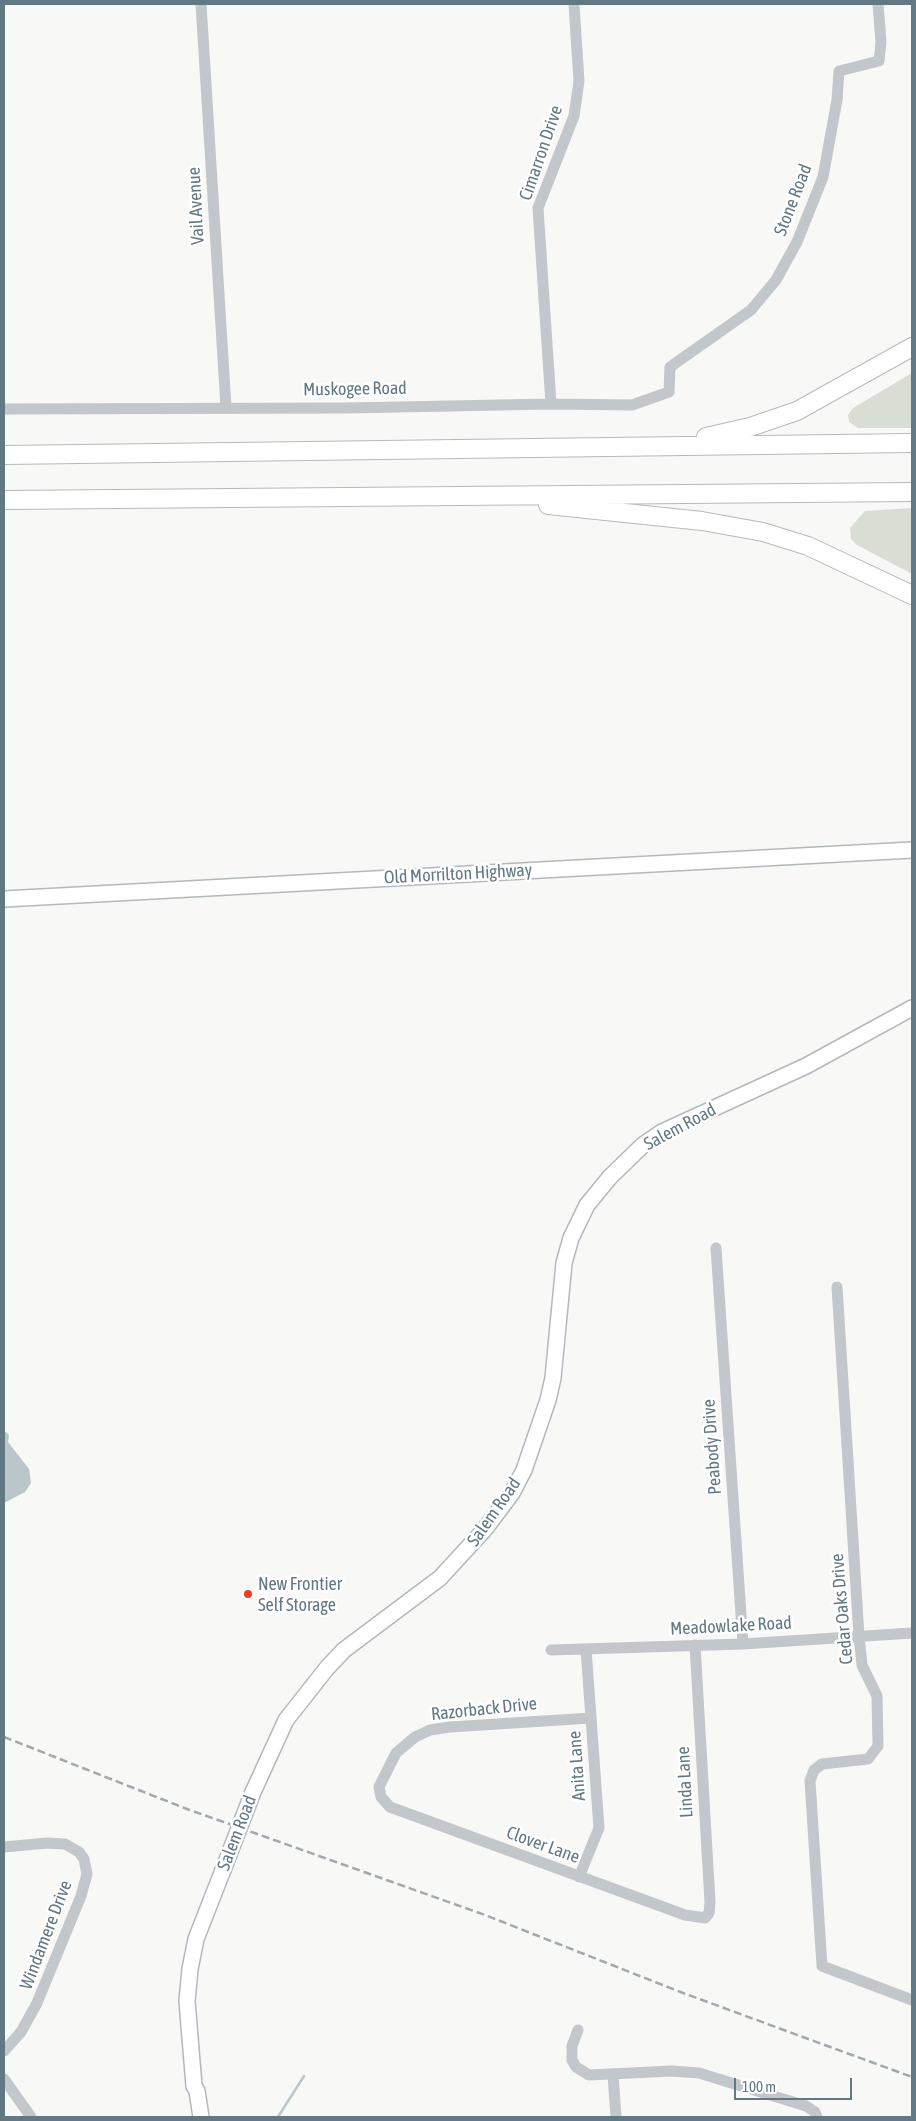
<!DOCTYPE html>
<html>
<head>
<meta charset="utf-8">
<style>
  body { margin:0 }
  #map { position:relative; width:916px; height:2121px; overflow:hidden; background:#f8f8f6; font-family:"Asap Condensed",sans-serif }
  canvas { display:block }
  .frame { position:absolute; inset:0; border:5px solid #627882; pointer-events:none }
  .scale { position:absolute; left:734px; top:2078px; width:118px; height:22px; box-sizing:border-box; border:2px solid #627882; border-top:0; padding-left:6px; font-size:15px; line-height:18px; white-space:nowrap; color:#627882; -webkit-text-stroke:4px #fff; paint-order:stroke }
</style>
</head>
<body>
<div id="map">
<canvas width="916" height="2121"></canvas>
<div class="frame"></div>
<div class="scale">100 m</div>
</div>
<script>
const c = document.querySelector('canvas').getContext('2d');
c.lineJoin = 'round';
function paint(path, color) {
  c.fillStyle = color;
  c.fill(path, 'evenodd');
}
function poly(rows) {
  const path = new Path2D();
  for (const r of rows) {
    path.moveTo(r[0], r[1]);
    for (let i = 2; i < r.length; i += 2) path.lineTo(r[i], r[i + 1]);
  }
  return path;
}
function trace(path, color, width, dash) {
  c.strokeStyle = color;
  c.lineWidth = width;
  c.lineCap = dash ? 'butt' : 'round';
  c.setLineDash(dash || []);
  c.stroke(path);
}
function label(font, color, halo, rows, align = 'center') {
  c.font = font + ' "Asap Condensed",sans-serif';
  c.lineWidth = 5;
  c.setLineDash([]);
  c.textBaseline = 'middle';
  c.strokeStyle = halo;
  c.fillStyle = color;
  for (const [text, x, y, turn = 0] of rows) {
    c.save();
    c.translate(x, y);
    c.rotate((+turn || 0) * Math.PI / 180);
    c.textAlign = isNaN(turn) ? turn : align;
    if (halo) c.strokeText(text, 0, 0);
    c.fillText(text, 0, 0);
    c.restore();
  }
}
const green = poly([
  [912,373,912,428,858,428,849,422,848,415,853,408],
  [912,508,912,574,857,545,851,539,850,528,865,511]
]);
const water = poly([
  [6,1432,9,1435,8,1442,29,1469,31,1483,25,1492,4,1503,4,1433]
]);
const stream = poly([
  [278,2117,304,2076]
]);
const minor = poly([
  [201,4,226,407],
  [551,404,538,208,574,116,579,81,574,4],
  [4,409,347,408,551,404,632,405,669,392,670,367,751,310,776,280,797,242,823,177,837,100,839,71,879,61,881,42,878,4],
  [716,1248,743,1644],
  [837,1287,859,1636,862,1665,877,1696,878,1746,868,1759,822,1764,814,1770,810,1781,822,1966,912,2000],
  [551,1650,743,1644,912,1633],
  [591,1718,450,1727,430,1730,415,1737,396,1753,379,1787,381,1797,390,1807,685,1915,705,1918,709,1913,710,1902,695,1645],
  [4,1847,47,1843,65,1844,79,1852,84,1859,87,1874,81,1896,37,2003,21,2032,4,2051],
  [579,1877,599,1828,586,1649],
  [578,2030,572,2046,572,2060,576,2067,589,2075,672,2071,699,2073,806,2106,815,2112,817,2117],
  [613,2075,616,2117],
  [4,2079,31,2117]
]);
const major = poly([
  [4,899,912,850],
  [253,1792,286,1720,327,1668,344,1650,440,1578,485,1529,512,1493,524,1470,548,1400,553,1378,564,1263,571,1238,587,1205,610,1177,643,1145,662,1132,806,1066,912,1008],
  [201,2117,197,2091,194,2086,187,2001,190,1969,196,1939,223,1870]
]);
const highway = poly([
  [706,437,750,427,797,411,912,347],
  [4,455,912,443],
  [4,500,912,492],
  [548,505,702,521,763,532,808,546,912,595]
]);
const rail = poly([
  [4,1737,187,1809,485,1915,683,1993,912,2077]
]);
const majorBridge = poly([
  [223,1870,253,1792]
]);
const markers = [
  [248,1594,5,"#e93d25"]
];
const streetNames = [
  ["Cimarron Drive",541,153,-71],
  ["Stone Road",793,200,-69],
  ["Vail Avenue",196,206,-93],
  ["Muskogee Road",355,389,-1],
  ["Old Morrilton Highway",458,874,-3],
  ["Salem Road",680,1127,-28],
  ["Peabody Drive",712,1447,-94],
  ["Salem Road",494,1512,-55],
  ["Cedar Oaks Drive",842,1609,-95],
  ["Meadowlake Road",731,1626,-3],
  ["Razorback Drive",484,1709,-6],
  ["Anita Lane",577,1766,-94],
  ["Linda Lane",685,1782,-93],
  ["Salem Road",237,1833,-69],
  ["Clover Lane",543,1845,20],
  ["Windamere Drive",46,1935,-69]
];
const poiNames = [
  ["New Frontier",258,1584],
  ["Self Storage",258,1605]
];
paint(green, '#d9ded5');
paint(water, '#b9c7ca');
trace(stream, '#b9c7ca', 2.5);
trace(major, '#b2b9bc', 18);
trace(highway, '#b4babc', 20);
trace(minor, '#c1c7ca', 11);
trace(major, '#fff', 15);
trace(highway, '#fff', 18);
trace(rail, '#a0aaae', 2.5, [8, 4]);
trace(majorBridge, '#b2b9bc', 18, []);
trace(majorBridge, '#fff', 15);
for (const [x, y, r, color] of markers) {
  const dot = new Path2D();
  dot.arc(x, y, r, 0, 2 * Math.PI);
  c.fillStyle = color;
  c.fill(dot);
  trace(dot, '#fff', 2);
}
label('18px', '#627882', '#fff', streetNames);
label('18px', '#627882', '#fff', poiNames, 'left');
</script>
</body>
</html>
